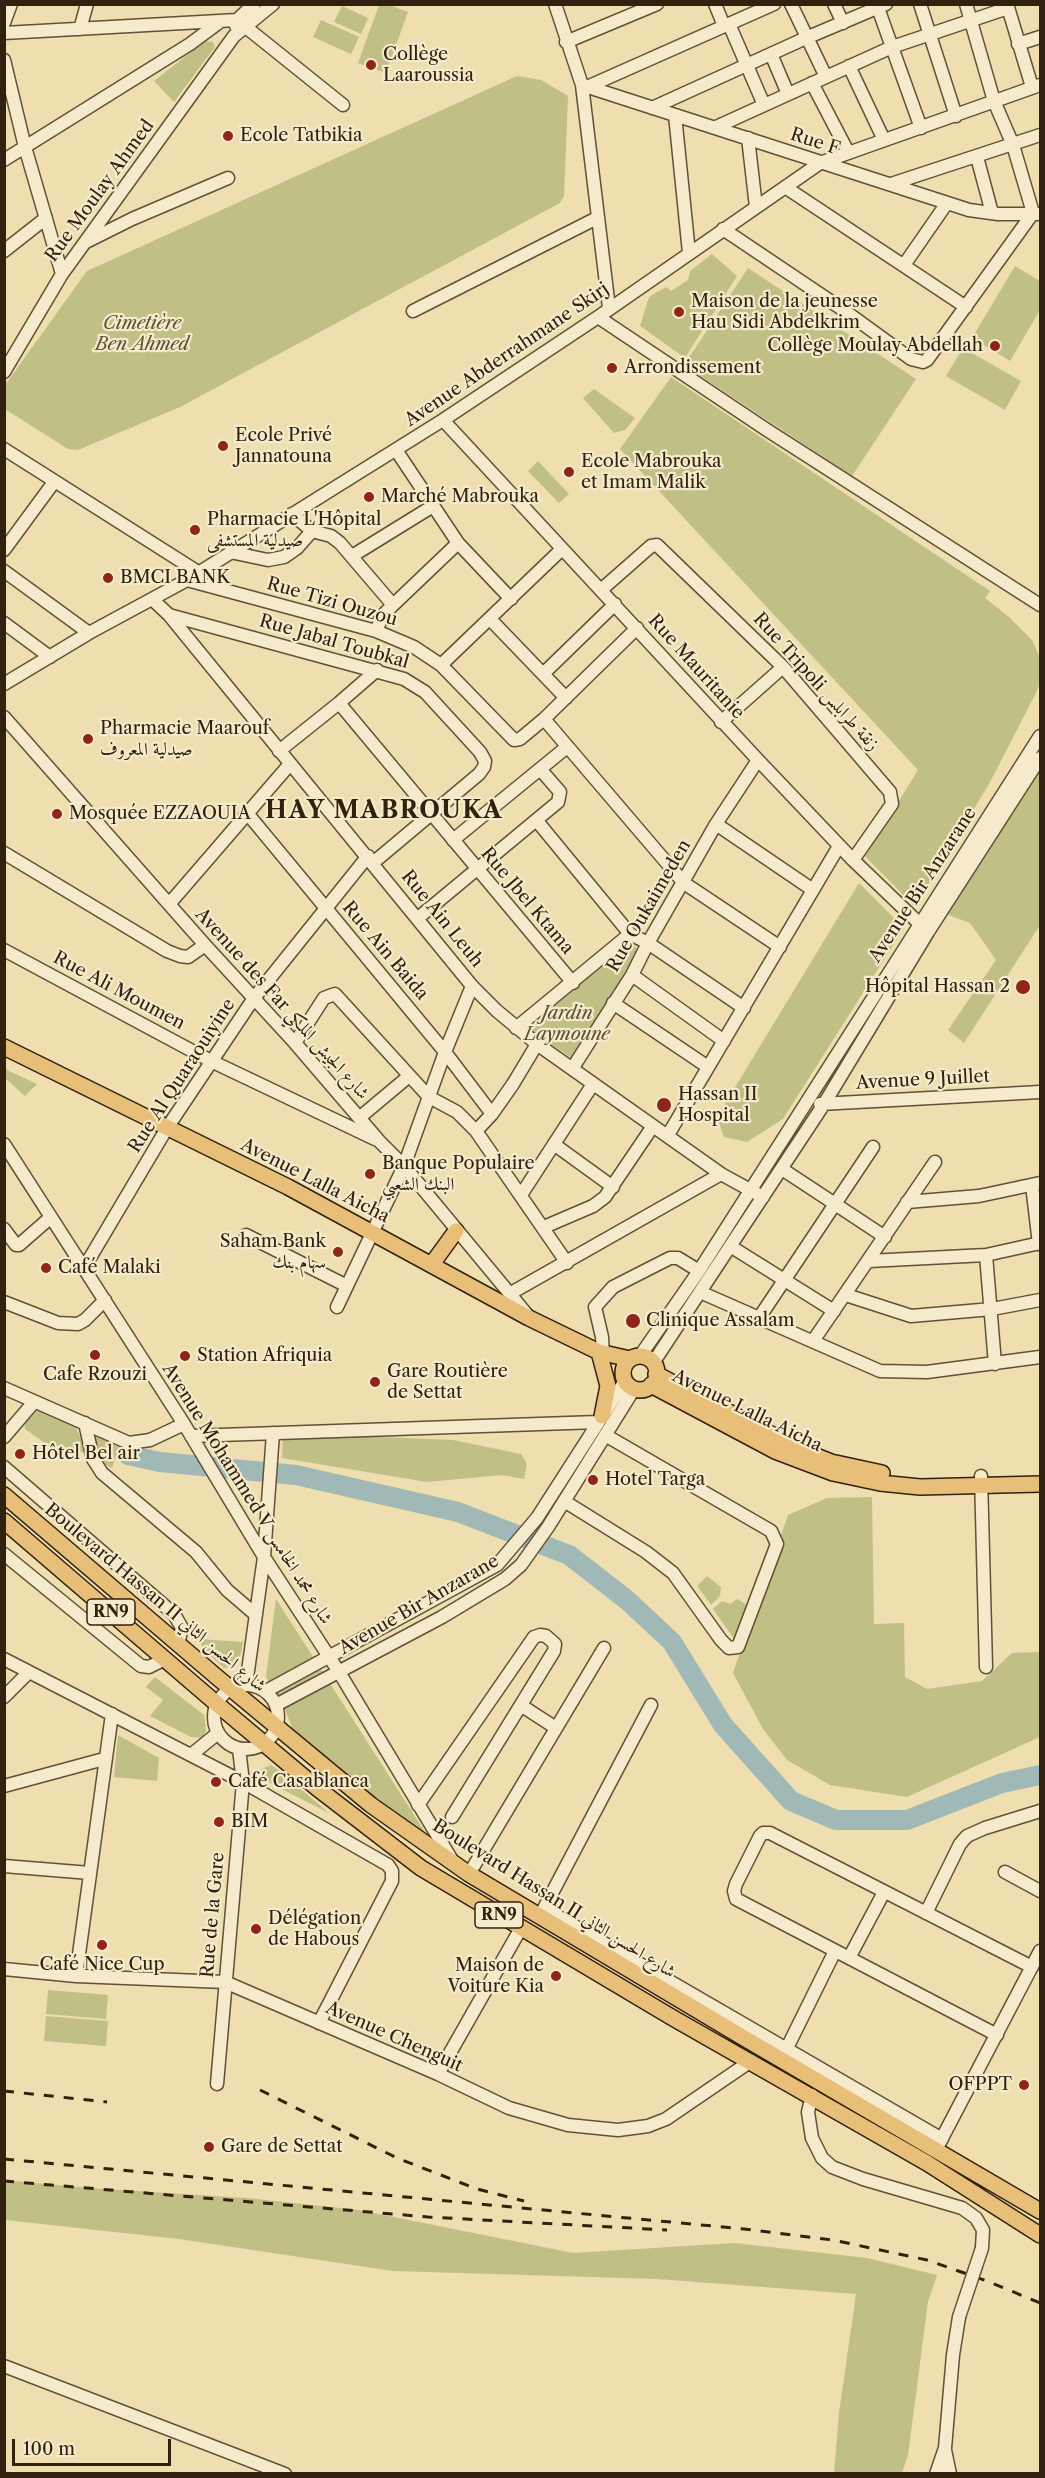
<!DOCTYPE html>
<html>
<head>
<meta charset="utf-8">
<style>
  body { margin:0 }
  #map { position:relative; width:1045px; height:2478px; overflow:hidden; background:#efdeaf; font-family:"Libre Caslon Text",serif }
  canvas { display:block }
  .frame { position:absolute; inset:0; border:6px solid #33210f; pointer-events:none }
  .scale { position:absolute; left:12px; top:2439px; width:159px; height:27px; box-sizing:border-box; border:3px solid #33210f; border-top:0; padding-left:8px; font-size:18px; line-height:21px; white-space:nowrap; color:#33210f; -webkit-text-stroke:4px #f5eacb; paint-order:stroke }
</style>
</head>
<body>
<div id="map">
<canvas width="1045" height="2478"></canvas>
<div class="frame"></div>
<div class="scale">100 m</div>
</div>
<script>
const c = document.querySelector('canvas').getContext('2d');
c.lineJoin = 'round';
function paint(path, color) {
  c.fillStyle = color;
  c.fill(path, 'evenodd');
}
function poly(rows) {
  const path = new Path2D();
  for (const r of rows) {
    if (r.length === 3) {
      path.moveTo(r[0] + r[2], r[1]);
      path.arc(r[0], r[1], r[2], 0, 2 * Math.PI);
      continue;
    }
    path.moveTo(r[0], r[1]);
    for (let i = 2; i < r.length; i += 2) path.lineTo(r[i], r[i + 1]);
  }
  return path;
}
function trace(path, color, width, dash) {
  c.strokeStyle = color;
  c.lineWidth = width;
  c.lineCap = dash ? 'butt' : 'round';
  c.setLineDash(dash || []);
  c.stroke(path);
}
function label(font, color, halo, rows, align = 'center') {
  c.font = font + ' "Libre Caslon Text",Amiri,serif';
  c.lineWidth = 4.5;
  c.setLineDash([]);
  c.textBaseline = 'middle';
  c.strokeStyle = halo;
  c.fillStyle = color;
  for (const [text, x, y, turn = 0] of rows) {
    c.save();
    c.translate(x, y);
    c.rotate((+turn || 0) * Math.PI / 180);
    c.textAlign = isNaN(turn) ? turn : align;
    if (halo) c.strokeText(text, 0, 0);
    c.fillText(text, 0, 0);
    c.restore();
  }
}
const green = poly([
  [379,5,389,5,408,12,386,73,358,63],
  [342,6,368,18,361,34,334,22],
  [321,20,359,37,351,54,313,37],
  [205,41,213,42,215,47,174,102,154,81],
  [517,76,541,80,568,96,564,196,560,203,180,407,78,450,68,449,5,409,5,385,87,271],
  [712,254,737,276,685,358,640,326,649,297,666,287,671,291,688,280,690,271],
  [1015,266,1040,281,1040,310,1010,361,972,338],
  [748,268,916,379,852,476,684,365],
  [963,348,1021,381,1005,410,946,376],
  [671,377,990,591,985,598,1009,617,1032,640,1040,658,1040,680,1037,691,989,784,915,907,865,856,918,770,620,449],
  [594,389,635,418,625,430,614,433,583,398],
  [538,461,569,494,559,503,528,471],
  [1040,769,1040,925,964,1043,948,1030,996,960,970,923,946,914],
  [859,883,904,928,783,1119,747,1142,724,1137,717,1117],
  [631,942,638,950,573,1059,527,1028,623,946],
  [5,1069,37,1084,25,1096,5,1078],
  [38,1410,55,1414,75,1426,88,1454,55,1445,52,1448,25,1429,25,1423],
  [89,1433,119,1447,112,1468,104,1464],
  [355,1436,453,1440,521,1454,527,1464,524,1479,502,1475,427,1482,282,1458,283,1438],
  [872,1497,874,1624,904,1623,905,1677,927,1689,982,1681,1012,1653,1040,1652,1040,1737,907,1797,830,1785,787,1760,763,1729,733,1673,788,1515,827,1498],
  [707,1576,721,1587,720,1596,711,1605,697,1586],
  [276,1599,430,1840,426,1843,295,1736,285,1709,266,1677],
  [737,1599,750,1607,735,1640,713,1609,722,1601,730,1604],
  [199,1639,243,1642,239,1662,233,1666,224,1668,203,1649],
  [155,1677,204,1715,206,1731,202,1738,191,1737,150,1716,163,1700,146,1687],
  [118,1735,159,1758,157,1781,114,1777],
  [271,1765,278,1770,329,1813,256,1776,259,1770],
  [48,1990,108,1995,106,2019,46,2014],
  [46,2016,108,2021,106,2046,44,2041],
  [4,2180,88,2188,247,2198,359,2210,573,2253,735,2243,867,2258,937,2275,928,2302,908,2455,902,2473,834,2473,839,2413,856,2294,657,2279,393,2271,179,2239,5,2220]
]);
const river = poly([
  [128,1455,160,1462,296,1475,458,1512,569,1555,627,1600,672,1642,723,1725,791,1801,836,1820,907,1820,1002,1783,1040,1775]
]);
const minor = poly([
  [555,4,582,85,609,308],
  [715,4,724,26],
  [791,4,826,77],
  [834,4,843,23],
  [920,4,956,116],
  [1007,4,1032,87],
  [878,8,921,128],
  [4,23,11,4],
  [729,24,764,105],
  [236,26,237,20,254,4],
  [80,29,87,4],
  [4,33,237,20,343,105],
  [566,42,657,4],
  [1018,44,1040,37],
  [771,54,788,94],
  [4,60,25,147,62,274],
  [849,66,884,140],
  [812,83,848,152],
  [582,85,969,210,998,214,1038,214],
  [587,87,774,4],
  [652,108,806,38,886,4],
  [675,115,689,253],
  [716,127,892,47,1008,8],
  [748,138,756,207],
  [977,157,992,213],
  [4,160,190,44,221,21],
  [891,184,1040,135],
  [785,187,966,307],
  [723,229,845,311,911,359,923,362,927,360,1033,213,1013,145,994,101,966,4],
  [86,242,132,219,228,178],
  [4,251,46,218],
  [904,265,947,203],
  [413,311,597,218],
  [598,317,767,430,1040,605],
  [4,372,62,274,234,36,273,4],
  [443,420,758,760,853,860,925,929],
  [4,449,198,572],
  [396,450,458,543,511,599],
  [292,514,312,531,331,536,340,543,393,605],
  [4,550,54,482],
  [230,552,268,560,284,557,297,548,312,531],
  [352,556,433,506],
  [4,571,89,633],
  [187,580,376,631,414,647,441,665,514,740,520,739,544,719,637,628],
  [601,590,651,546,657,545,783,667,890,792,892,804,853,860],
  [152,599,169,615,472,986,497,1011,537,1044,721,1174,763,1197],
  [169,615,404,679,425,692,480,752,485,761,484,767,479,774,374,862],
  [490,619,566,698],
  [4,623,50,657],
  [376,631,383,615,393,605,458,543],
  [441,665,562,549],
  [543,674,615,604],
  [4,684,89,633,187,580,443,420,598,317,820,163,1040,85],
  [339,703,573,983],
  [4,717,205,945,295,1043,379,1141,404,1166,529,1317],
  [544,719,684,883,780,947],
  [721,722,783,667],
  [279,751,339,703,377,670],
  [247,813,445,1052,492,1114],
  [537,821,630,934,648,943,744,1008],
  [716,824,813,890],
  [453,840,567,747],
  [4,853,167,951,180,956,188,957,205,945],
  [170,903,290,764],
  [418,918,558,802,560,792,540,769],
  [4,950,211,1061,375,1139],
  [632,975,724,1041],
  [613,1003,708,1067],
  [516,1028,630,934],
  [295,1043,324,998,335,994,429,1097,457,1112,476,1131,567,1263],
  [572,1069,632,975,648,943,716,824,758,760],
  [820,1104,1040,1092],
  [359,1118,408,1077],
  [476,1131,492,1114,513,1084,537,1044],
  [668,1135,839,846],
  [4,1144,184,1424,264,1557,339,1672,452,1860],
  [555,1145,613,1187],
  [782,1169,885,1237],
  [1032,1185,1039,1244],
  [521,1195,593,1084],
  [907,1202,979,1196,1040,1183],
  [544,1227,593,1206,605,1197,653,1126],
  [4,1229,16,1245,19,1245,51,1217],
  [246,1235,347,1286],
  [730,1246,834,1311],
  [986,1255,995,1364],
  [869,1261,986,1255,1040,1243],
  [84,1268,167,1128,254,998,368,856],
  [700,1292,880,1371,927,1372,1040,1357],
  [511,1293,721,1174],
  [846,1295,911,1316,992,1309,1040,1300],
  [4,1302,58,1323,78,1324,85,1320,105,1300],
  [337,1307,404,1166,445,1052,472,986],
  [759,1318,873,1147],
  [813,1341,935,1162],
  [603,1354,602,1337,595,1307,613,1287,670,1258,678,1258,699,1271],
  [640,1356,699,1271,1040,736],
  [653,1363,824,1104,928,932,1040,758],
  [4,1388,129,1443,150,1440,184,1424],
  [85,1423,93,1459,102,1473,196,1552,227,1590,256,1615],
  [191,1436,598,1422],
  [4,1437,34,1402],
  [4,1467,174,1614,182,1628,178,1644],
  [981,1476,986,1667],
  [564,1501,646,1552,673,1573,721,1640,729,1648,738,1647,777,1544,771,1531,605,1435],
  [4,1554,141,1666,149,1667,165,1659],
  [4,1659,243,1782,388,1865,392,1871,392,1881,319,2023],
  [246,1717,32],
  [246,1685,264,1557,273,1433],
  [266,1691,497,1565,537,1518,625,1381],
  [4,1697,28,1673],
  [276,1705,442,1617,505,1579,521,1565,548,1527,634,1389],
  [522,1706,556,1728],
  [191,1755,218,1733],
  [4,1786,104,1759],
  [418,1805,534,1637,540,1635,546,1636,555,1644,554,1651,452,1817],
  [4,1866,90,1873],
  [1005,1872,1040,1891],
  [469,1874,604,1648],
  [545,1909,942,2139],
  [926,1913,960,1844,967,1836,985,1828,1040,1811],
  [541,1914,651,1705],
  [849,1958,884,1892],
  [4,1969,76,1976,225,1982,438,2074,509,2108,568,2125,618,2130,648,2126,666,2119,751,2061],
  [76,1976,112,1714],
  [997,2035,736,1899,734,1891,736,1884,760,1836,763,1833,770,1833,1032,1967],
  [787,2048,835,1951],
  [438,2074,521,1928],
  [217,2084,243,1782,239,1749],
  [812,2095,808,2112,812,2138,822,2158,832,2167,863,2179,962,2208,976,2218,983,2230,982,2248],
  [939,2144,1040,1951],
  [4,2366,285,2474],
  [945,2450,950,2474],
  [936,2474,945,2448,953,2355,959,2317]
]);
const major = poly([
  [4,1047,288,1187,529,1318,599,1352,630,1359],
  [432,1264,456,1231],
  [599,1352,608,1386,602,1416],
  [640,1373,17],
  [656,1374,803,1451,831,1462,882,1473],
  [651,1385,775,1451,833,1473,880,1483,920,1487,1040,1484],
  [4,1495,218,1678,371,1805,469,1874,744,2038,1040,2211],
  [4,1521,217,1704,317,1788,421,1868,673,2018,927,2163,1040,2235]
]);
const rail = poly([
  [260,2090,397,2158,477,2189,524,2201],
  [4,2091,107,2102],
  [4,2159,744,2229,833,2240,927,2260,987,2281,1040,2303],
  [4,2181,428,2217,667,2230]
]);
const minorBridge = poly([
  [959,2317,982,2248]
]);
const markers = [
  [371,65,6,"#8f2418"],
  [228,136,6,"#8f2418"],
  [679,312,6,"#8f2418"],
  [995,346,6,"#8f2418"],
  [612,368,6,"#8f2418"],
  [223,446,6,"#8f2418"],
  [569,472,6,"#8f2418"],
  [369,497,6,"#8f2418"],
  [195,530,6,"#8f2418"],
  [108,578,6,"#8f2418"],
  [88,739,6,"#8f2418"],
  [57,814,6,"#8f2418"],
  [1023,987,8,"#8f2418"],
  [664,1105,8,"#8f2418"],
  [370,1174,6,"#8f2418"],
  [338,1252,6,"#8f2418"],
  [46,1268,6,"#8f2418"],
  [633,1321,8,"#8f2418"],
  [95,1355,6,"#8f2418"],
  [185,1356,6,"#8f2418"],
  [375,1382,6,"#8f2418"],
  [20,1454,6,"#8f2418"],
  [593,1480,6,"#8f2418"],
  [216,1782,6,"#8f2418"],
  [219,1822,6,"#8f2418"],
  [256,1929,6,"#8f2418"],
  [102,1945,6,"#8f2418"],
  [556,1976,6,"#8f2418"],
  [1024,2085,6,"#8f2418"],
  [209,2147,6,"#8f2418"]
];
const shields = [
  [111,1612,48],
  [499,1915,48]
];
const shieldNames = [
  ["RN9",111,1612],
  ["RN9",499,1915]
];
const poiNames = [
  ["Collège",383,55],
  ["Laaroussia",383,76],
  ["Ecole Tatbikia",240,136],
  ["Maison de la jeunesse",691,302],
  ["Hau Sidi Abdelkrim",691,323],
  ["Collège Moulay Abdellah",983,346,"right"],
  ["Arrondissement",624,368],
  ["Ecole Privé",235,436],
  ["Jannatouna",235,457],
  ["Ecole Mabrouka",581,462],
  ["et Imam Malik",581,483],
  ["Marché Mabrouka",381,497],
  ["Pharmacie L'Hôpital",207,520],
  ["صيدلية المستشفى",207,541],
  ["BMCI BANK",120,578],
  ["Pharmacie Maarouf",100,729],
  ["صيدلية المعروف",100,750],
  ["Mosquée EZZAOUIA",69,814],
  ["Hôpital Hassan 2",1010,987,"right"],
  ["Hassan II",678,1095],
  ["Hospital",678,1116],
  ["Banque Populaire",382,1164],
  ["البنك الشعبي",382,1185],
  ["Saham Bank",326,1242,"right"],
  ["سهام بنك",326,1263,"right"],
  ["Café Malaki",58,1268],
  ["Clinique Assalam",646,1321],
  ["Station Afriquia",197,1356],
  ["Gare Routière",387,1372],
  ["de Settat",387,1393],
  ["Cafe Rzouzi",95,1375,"center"],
  ["Hôtel Bel air",32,1454],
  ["Hotel Targa",605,1480],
  ["Café Casablanca",228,1782],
  ["BIM",231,1822],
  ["Délégation",268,1919],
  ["de Habous",268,1940],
  ["Café Nice Cup",102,1965,"center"],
  ["Maison de",544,1966,"right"],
  ["Voiture Kia",544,1987,"right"],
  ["OFPPT",1012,2085,"right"],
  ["Gare de Settat",221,2147]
];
const streetNames = [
  ["Rue F",815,142,18],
  ["Rue Moulay Ahmed",100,191,-54],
  ["Avenue Abderrahmane Skirj",507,355,-34],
  ["Rue Tizi Ouzou",332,602,16],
  ["Rue Jabal Toubkal",334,642,16],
  ["Rue Mauritanie",696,667,48],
  ["Rue Tripoli زنقة طرابلس",816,682,48],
  ["Avenue Bir Anzarane",923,885,-57],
  ["Rue Jbel Ktama",527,901,50],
  ["Rue Oukaimeden",649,906,-60],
  ["Rue Ain Leuh",442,919,51],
  ["Rue Ain Baida",385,951,50],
  ["Rue Ali Moumen",119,991,28],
  ["Avenue des Far شارع الجيش الملكي",282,1004,48],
  ["Rue Al Quaraouiyine",182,1076,-57],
  ["Avenue 9 Juillet",923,1080,-3],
  ["Avenue Lalla Aicha",315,1181,27],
  ["Avenue Lalla Aicha",747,1411,26],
  ["Avenue Mohammed V شارع محمد الخامس",247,1494,58],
  ["Boulevard Hassan II شارع الحسن الثاني",155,1598,40],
  ["Avenue Bir Anzarane",419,1605,-30],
  ["Boulevard Hassan II شارع الحسن الثاني",554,1899,32],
  ["Rue de la Gare",213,1915,-85],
  ["Avenue Chenguit",394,2037,24]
];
const parkNames = [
  ["Cimetière",142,324],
  ["Ben Ahmed",142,345],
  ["Jardin",567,1014],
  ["Laymoune",567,1035]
];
const districtNames = [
  ["HAY MABROUKA",384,811]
];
paint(green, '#c0bf86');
trace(river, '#a0b9b7', 20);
trace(minor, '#625037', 15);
trace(major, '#33210f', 18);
trace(minor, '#f5eacb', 12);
trace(major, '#e8bf78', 15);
trace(rail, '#33210f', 3, [10, 10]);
trace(minorBridge, '#625037', 15, []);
trace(minorBridge, '#f5eacb', 12);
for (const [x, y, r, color] of markers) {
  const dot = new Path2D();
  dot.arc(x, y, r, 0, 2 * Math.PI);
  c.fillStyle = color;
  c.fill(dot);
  trace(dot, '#f5eacb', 2);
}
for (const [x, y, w] of shields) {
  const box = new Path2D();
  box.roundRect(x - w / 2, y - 13, w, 26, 4.5);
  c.fillStyle = '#f5eacb';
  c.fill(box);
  trace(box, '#33210f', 1.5);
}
label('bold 16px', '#33210f', null, shieldNames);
label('18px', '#33210f', '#f5eacb', poiNames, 'left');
label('18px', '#33210f', '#f5eacb', streetNames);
label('italic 18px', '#5d5033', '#f5eacb', parkNames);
c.letterSpacing = '1.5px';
label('bold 24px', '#33210f', '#f5eacb', districtNames);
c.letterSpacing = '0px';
</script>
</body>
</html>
